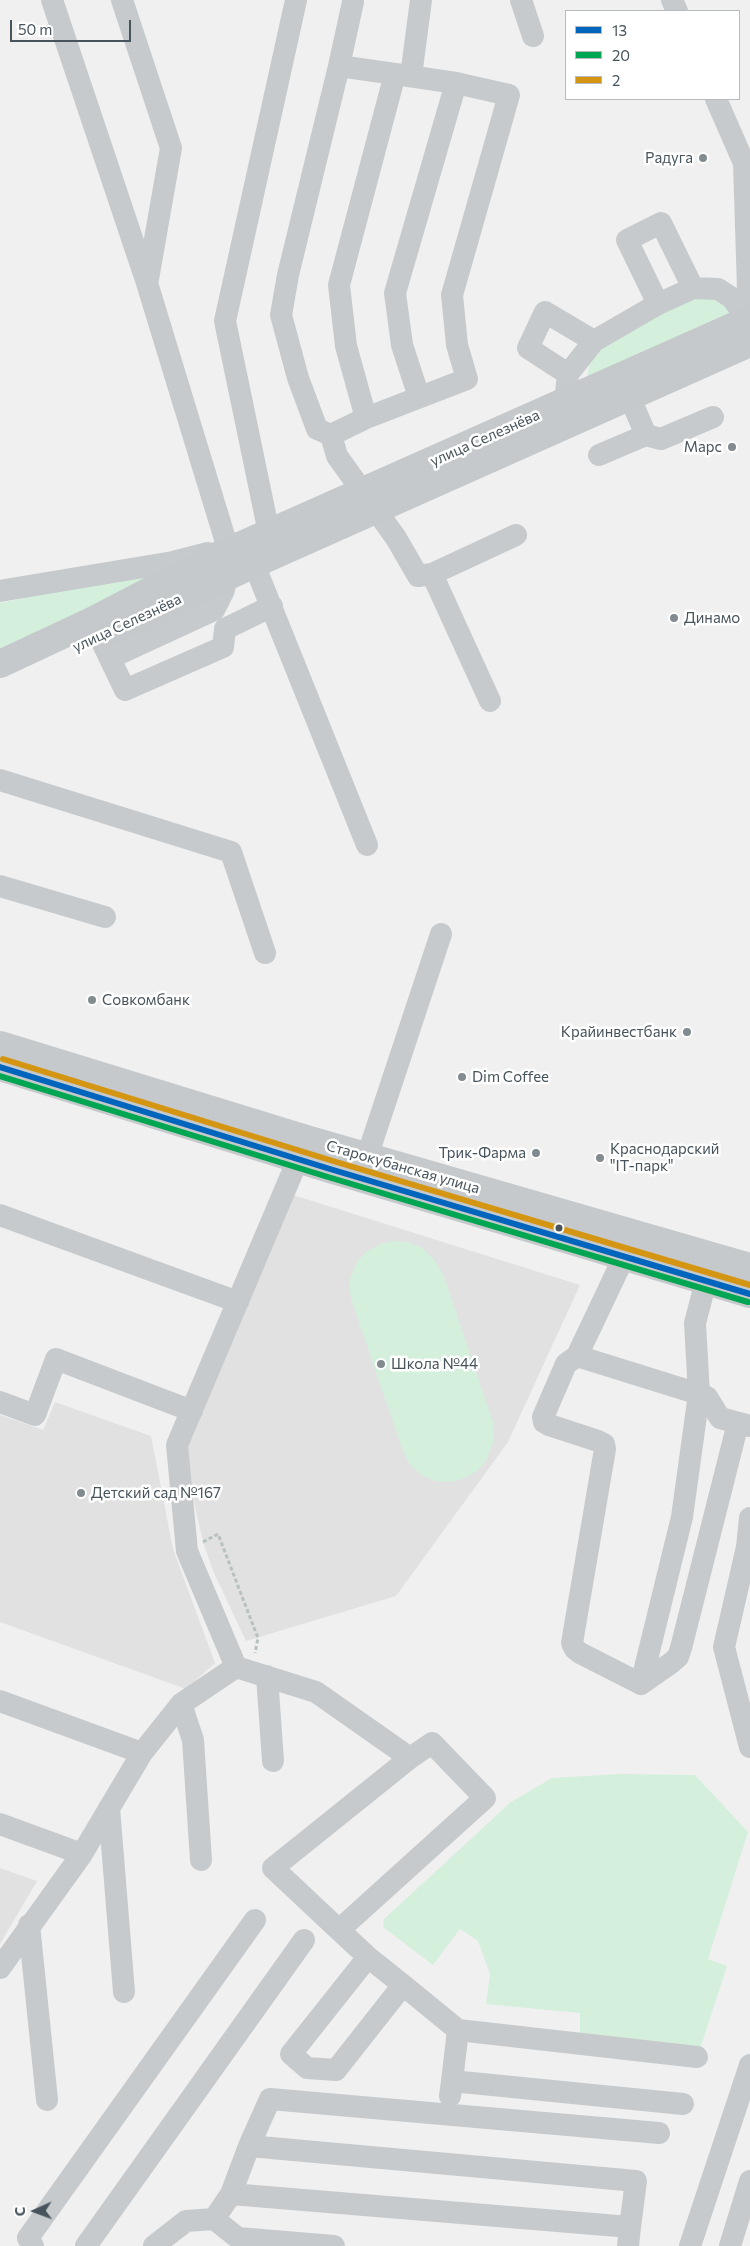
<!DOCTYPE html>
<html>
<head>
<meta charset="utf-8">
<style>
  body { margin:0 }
  #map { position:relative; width:750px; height:2246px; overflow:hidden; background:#f0f0f0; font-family:Commissioner,sans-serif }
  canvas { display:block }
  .legend { position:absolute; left:565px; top:10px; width:175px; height:90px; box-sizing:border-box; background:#fff; border:1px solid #b5bbbe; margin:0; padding:6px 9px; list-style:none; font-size:15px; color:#47545c }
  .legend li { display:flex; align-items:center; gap:10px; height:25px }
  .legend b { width:25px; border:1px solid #b5bbbe }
  .north { position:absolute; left:10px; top:2186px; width:50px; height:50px; -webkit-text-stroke:4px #fff; paint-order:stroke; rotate:268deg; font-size:14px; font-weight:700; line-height:20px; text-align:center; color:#47545c }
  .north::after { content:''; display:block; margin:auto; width:18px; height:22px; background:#47545c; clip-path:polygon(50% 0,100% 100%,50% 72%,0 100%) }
  .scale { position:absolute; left:10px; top:20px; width:121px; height:22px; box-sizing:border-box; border:2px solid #47545c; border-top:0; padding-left:6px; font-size:15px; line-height:18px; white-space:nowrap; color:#47545c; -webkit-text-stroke:4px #fff; paint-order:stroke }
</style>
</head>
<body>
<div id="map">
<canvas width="750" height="2246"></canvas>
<ul class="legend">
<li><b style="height:6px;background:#0065bd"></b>13</li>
<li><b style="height:6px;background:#00a651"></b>20</li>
<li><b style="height:6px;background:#d49612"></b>2</li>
</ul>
<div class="north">С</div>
<div class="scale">50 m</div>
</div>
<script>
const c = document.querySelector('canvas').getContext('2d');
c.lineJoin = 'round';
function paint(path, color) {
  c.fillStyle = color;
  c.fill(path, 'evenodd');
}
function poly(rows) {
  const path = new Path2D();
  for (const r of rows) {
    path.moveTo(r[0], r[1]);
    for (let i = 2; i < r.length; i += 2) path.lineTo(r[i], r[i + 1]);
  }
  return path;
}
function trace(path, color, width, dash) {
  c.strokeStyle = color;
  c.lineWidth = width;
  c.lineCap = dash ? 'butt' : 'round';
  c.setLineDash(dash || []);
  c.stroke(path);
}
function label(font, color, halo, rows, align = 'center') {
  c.font = font + ' Commissioner,sans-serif';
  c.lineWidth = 5;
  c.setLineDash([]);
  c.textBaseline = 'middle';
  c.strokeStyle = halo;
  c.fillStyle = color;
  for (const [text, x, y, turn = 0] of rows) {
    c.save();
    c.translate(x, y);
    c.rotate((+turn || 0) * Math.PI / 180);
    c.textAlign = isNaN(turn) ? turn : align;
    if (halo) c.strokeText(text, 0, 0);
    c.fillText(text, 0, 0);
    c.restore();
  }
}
const education = poly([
  [290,1194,580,1285,508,1442,396,1596,246,1641,213,1571,203,1542,182,1449],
  [55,1402,151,1436,173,1549,215,1663,186,1689,0,1622,0,1415,43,1430],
  [0,1868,37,1881,0,1944]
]);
const green = poly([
  [685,296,725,299,733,319,596,383,587,376,592,355],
  [148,572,159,578,0,655,0,603],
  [392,1241,408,1242,422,1248,433,1258,443,1274,494,1425,493,1443,486,1461,476,1472,462,1479,451,1482,435,1481,421,1475,410,1465,403,1451,351,1299,349,1282,357,1262,367,1251,381,1244],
  [620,1774,695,1775,748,1832,708,1959,727,1966,700,2049,580,2037,580,2013,486,2004,490,1974,478,1941,460,1929,433,1965,383,1927,384,1919,511,1802,552,1778]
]);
const path = poly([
  [203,1542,218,1534,258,1638,255,1653]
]);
const minor = poly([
  [52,0,147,283,229,552],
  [122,0,171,148,148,279],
  [521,0,533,36],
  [672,0,677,11],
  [339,66,353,2],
  [395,74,339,66,288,275,281,315,298,378,317,429,331,435,366,418,467,379,457,345,452,295,509,95,456,83,395,293,402,345,419,397],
  [411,76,421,0],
  [716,99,744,163,749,322],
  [658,304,627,240,661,223,693,288],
  [568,374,528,348,545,312,594,341],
  [570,414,565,402,568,374,594,341,658,304,693,288,718,289,732,298,748,320],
  [366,418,346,346,339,285,395,74,456,83],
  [331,435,337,456,396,538,418,576,432,574,490,701],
  [646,435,661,439,713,417],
  [599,455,646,435,630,398],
  [269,533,225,321,296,0],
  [239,560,254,564,367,845],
  [432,574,516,535],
  [0,591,173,562,208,553],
  [92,621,125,690,223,647,225,629,272,606],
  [110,658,214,610,224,590,226,578],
  [0,780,231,852,265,953],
  [0,886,105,917],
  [367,1157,441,934],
  [0,1215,238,1302],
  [624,1257,577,1356,699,1394,695,1323,706,1281],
  [577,1356,566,1364,543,1417,544,1422,549,1425,598,1441,604,1444,605,1449,572,1643,575,1649,580,1653,641,1684,671,1663,678,1657,681,1648,738,1423],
  [0,1402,35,1415,56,1359,192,1411],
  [750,1518,747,1547,724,1647,750,1747],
  [236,1667,316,1692,410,1758,273,1868,339,1930,485,1798,432,1743,410,1758],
  [267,1676,273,1761],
  [641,1684,682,1517,699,1394,707,1397,720,1418,750,1426],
  [0,1701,142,1753],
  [181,1704,193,1740,201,1860],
  [109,1808,124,1992],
  [0,1824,82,1854],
  [29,1925,47,2100],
  [339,1930,368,1957],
  [0,1968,82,1854,142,1753,181,1704,236,1667,187,1551,177,1445,304,1145],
  [403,1985,336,2070,307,2068,291,2054,368,1957,403,1985,458,2030],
  [452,2081,458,2030,697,2057],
  [450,2096,452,2081,683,2104],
  [249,2146,270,2099,659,2133],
  [231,2194,630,2227,628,2246],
  [214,2219,231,2194,249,2146,636,2181,630,2227],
  [33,2246,28,2238,255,1920],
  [86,2246,304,1940],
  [154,2246,186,2221,214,2219,238,2238,334,2246],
  [690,2246,750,2065],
  [730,2246,750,2181]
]);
const major = poly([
  [113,630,254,564,750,343],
  [0,664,92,621,219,555,750,319],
  [0,1045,306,1139,750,1267],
  [0,1067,330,1169,750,1294]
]);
const bus1 = poly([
  [0,1067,330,1169,750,1294]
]);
const bus2 = poly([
  [0,1076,328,1177,748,1302]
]);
const bus3 = poly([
  [3,1059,333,1161,750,1285]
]);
const markers = [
  [703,158,5,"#828b90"],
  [732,447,5,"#828b90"],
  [674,618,5,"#828b90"],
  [92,1000,5,"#828b90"],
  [687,1032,5,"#828b90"],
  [462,1077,5,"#828b90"],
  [536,1153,5,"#828b90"],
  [600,1158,5,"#828b90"],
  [559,1228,4.5,"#47545c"],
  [381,1364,5,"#828b90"],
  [81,1493,5,"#828b90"]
];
const poiNames = [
  ["Радуга",693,158,"right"],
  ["Марс",722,447,"right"],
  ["Динамо",684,618],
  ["Совкомбанк",102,1000],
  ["Крайинвестбанк",677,1032,"right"],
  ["Dim Coffee",472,1077],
  ["Краснодарский",610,1149],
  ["\"IT-парк\"",610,1166],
  ["Трик-Фарма",526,1153,"right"],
  ["Школа №44",391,1364],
  ["Детский сад №167",91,1493]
];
const streetNames = [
  ["улица Селезнёва",485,438,-24],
  ["улица Селезнёва",127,623,-25],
  ["Старокубанская улица",403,1167,16]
];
paint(education, '#e2e1e2');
paint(green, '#d4efdc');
trace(path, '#b7c2be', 3, [4, 2.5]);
trace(minor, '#c7cacc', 22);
trace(major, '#c5c9cb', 28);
trace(bus1, '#0065bd', 6);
trace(bus2, '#00a651', 6);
trace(bus3, '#d49612', 6);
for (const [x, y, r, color] of markers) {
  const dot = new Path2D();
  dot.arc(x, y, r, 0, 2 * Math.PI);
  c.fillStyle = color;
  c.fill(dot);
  trace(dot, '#fff', 2);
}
label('15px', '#47545c', '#fff', poiNames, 'left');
label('15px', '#47545c', '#fff', streetNames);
</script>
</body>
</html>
